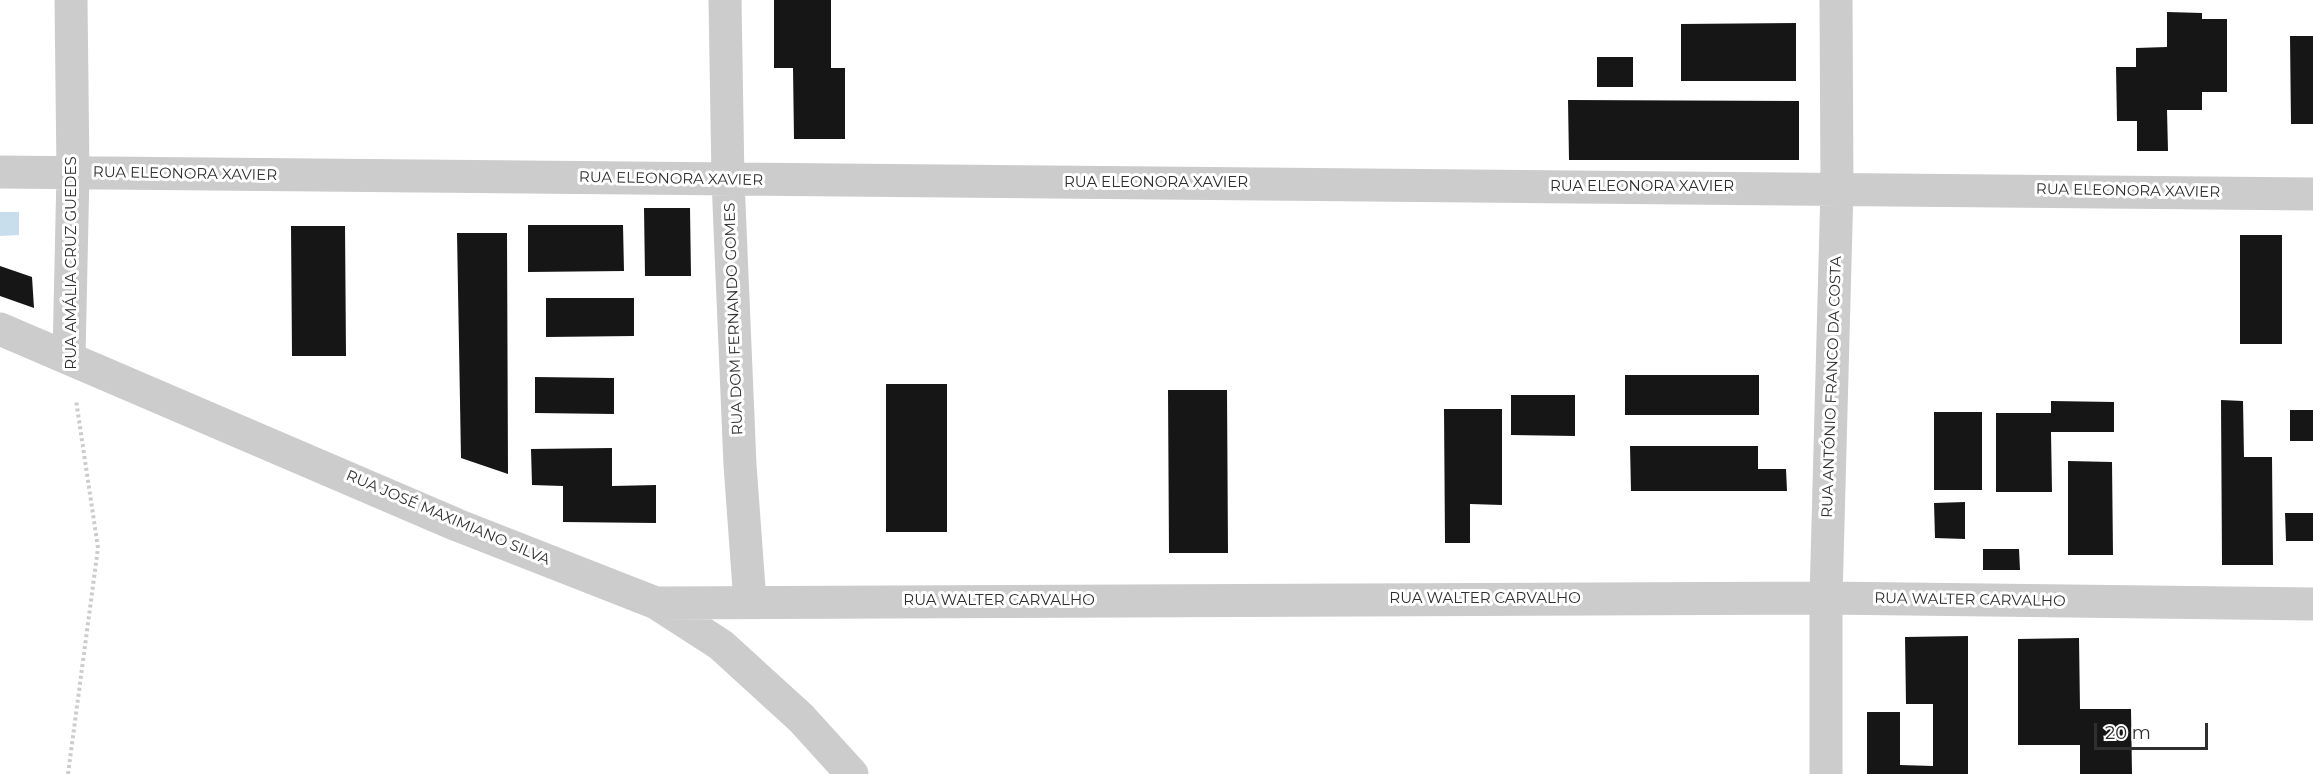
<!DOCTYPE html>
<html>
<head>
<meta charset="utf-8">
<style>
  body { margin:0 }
  #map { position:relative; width:2313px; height:774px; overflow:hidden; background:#fff; font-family:Montserrat,sans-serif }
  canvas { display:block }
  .scale { position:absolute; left:2094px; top:723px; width:114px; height:27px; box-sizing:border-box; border:3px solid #2f2f2f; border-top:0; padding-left:8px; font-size:18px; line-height:21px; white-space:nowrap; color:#2f2f2f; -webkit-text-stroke:4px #fff; paint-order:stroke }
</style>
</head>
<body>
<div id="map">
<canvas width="2313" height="774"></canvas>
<div class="scale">20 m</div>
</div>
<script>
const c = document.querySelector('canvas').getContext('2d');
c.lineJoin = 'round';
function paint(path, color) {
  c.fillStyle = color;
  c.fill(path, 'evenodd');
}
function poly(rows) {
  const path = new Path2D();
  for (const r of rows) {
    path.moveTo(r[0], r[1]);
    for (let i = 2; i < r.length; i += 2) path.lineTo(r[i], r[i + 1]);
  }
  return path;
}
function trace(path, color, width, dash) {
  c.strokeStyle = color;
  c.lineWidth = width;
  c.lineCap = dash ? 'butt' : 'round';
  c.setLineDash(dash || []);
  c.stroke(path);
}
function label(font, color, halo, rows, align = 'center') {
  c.font = font + ' Montserrat,sans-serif';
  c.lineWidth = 6;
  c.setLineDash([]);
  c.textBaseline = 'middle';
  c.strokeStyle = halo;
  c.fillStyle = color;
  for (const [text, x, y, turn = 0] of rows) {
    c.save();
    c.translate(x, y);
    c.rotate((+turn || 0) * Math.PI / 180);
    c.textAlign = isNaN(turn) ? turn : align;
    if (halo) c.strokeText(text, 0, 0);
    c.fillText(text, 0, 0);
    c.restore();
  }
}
const water = poly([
  [0,212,19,212,19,235,0,236]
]);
const building = poly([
  [774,0,831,0,831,68,845,68,845,139,794,139,793,68,774,68],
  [2167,12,2202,13,2202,19,2227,19,2227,92,2202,92,2202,110,2167,110,2168,151,2137,151,2137,121,2117,121,2116,67,2136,67,2136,48,2167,47],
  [1796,23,1796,81,1681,81,1681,24],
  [2290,36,2313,36,2313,124,2291,124],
  [1597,57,1633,57,1633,87,1597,87],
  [1568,100,1799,101,1799,160,1569,160],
  [644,208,690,208,691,276,645,276],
  [528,225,623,225,624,271,528,272],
  [291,226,345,226,346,356,292,356],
  [457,233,507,233,508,474,461,458],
  [2240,235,2282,235,2282,344,2240,344],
  [0,266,32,277,34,308,0,296],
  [546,298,634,298,634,336,546,337],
  [1625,375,1759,375,1759,415,1625,415],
  [535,377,614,378,614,414,535,413],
  [886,384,947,384,947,532,886,532],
  [1168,390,1227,390,1228,553,1169,553],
  [1511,395,1575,395,1575,436,1511,435],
  [2221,400,2243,401,2244,457,2272,457,2273,565,2222,565],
  [2051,401,2114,402,2114,432,2051,432,2052,492,1996,492,1996,413,2051,413],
  [1444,409,1502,409,1502,505,1470,504,1470,543,1445,543],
  [2290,410,2313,410,2313,441,2290,441],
  [1934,412,1982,412,1982,490,1934,490],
  [1630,446,1758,446,1758,469,1786,469,1787,491,1631,491],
  [612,448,612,486,656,485,656,523,563,522,563,486,532,485,531,449],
  [2068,461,2112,462,2113,555,2068,555],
  [1965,502,1965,539,1935,538,1934,503],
  [2285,513,2313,513,2313,541,2286,541],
  [1983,549,2019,549,2020,570,1983,570],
  [1968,636,1968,774,1867,774,1867,712,1900,712,1900,765,1933,766,1933,704,1906,704,1905,637],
  [2079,638,2080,709,2131,709,2132,774,2080,774,2080,745,2018,745,2018,639]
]);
const path = poly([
  [68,774,98,548,76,400]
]);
const street = poly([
  [725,0,728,180,740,465,750,602],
  [0,172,2313,194],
  [0,329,457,525,656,603,721,645,801,718,852,774],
  [69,356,73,173,71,0],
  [656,603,1826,598,2313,604],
  [1826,774,1826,598,1837,188,1836,0]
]);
const streetNames = [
  ["RUA ELEONORA XAVIER",185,174,1],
  ["RUA ELEONORA XAVIER",671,179,1],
  ["RUA ELEONORA XAVIER",1156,183],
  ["RUA ELEONORA XAVIER",1642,187],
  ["RUA ELEONORA XAVIER",2128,191,1],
  ["RUA AMÁLIA CRUZ GUEDES",72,263,-90],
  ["RUA DOM FERNANDO GOMES",734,319,-92],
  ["RUA ANTÓNIO FRANCO DA COSTA",1832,387,-88],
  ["RUA JOSÉ MAXIMIANO SILVA",448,518,23],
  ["RUA WALTER CARVALHO",1485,599],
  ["RUA WALTER CARVALHO",1970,600,1],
  ["RUA WALTER CARVALHO",999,601]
];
paint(water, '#c8deed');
paint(building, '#161616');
trace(path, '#ccc', 4, [3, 3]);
trace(street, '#ccc', 33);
label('15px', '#2f2f2f', '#fff', streetNames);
</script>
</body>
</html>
